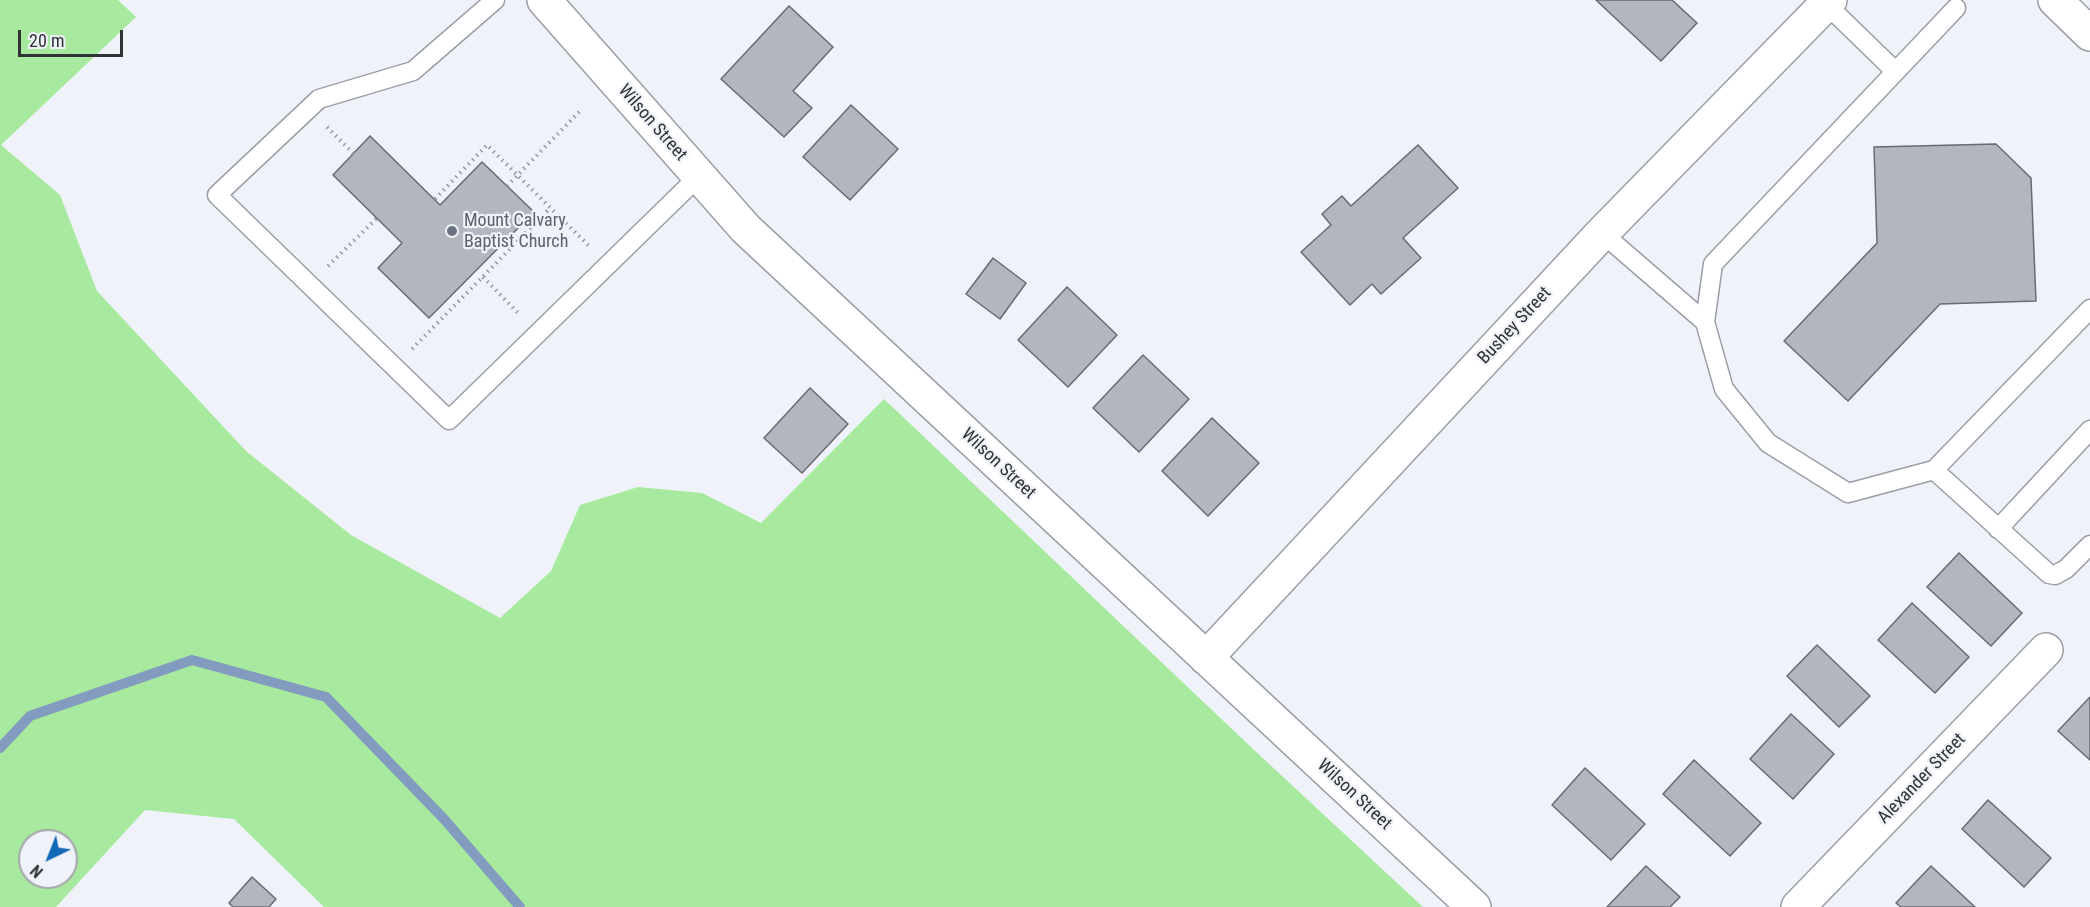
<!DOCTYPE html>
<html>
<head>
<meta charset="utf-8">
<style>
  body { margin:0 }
  #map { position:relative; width:2090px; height:907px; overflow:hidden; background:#eff2f9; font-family:"Roboto Condensed",sans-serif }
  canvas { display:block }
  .north { position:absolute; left:18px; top:829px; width:60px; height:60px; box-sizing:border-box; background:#eff2f9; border:2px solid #a3a5ab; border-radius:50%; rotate:223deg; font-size:16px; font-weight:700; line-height:24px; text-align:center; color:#313235 }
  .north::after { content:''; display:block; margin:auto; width:21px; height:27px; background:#1268b6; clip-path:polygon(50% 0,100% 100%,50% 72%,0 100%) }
  .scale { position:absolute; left:18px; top:30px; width:105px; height:27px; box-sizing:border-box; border:3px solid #313235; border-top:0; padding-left:8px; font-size:18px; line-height:21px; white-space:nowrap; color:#313235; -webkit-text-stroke:4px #eff2f9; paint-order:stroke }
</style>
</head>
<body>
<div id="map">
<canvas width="2090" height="907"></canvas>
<div class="north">N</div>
<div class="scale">20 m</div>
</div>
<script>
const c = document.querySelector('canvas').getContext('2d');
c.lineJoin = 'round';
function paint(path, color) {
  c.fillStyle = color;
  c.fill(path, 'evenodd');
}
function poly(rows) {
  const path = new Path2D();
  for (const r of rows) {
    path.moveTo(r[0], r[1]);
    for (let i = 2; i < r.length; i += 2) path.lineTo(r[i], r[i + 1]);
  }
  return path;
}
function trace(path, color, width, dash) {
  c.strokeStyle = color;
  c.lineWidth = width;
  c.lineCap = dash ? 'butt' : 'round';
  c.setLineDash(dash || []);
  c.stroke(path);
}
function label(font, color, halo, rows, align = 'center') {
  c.font = font + ' "Roboto Condensed",sans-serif';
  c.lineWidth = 4.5;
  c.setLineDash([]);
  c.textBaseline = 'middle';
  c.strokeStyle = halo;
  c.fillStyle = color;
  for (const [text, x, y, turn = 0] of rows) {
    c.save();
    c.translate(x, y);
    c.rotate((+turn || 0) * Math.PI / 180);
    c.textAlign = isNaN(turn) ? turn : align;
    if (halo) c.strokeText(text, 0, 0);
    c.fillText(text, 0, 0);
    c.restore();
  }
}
const green = poly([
  [0,0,118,0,136,17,1,145,60,195,97,291,246,451,351,535,500,618,551,571,580,505,638,487,702,493,761,523,884,399,1253,749,1423,907,324,907,234,819,145,810,56,907,0,907],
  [30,841,66,841,66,877,30,877]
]);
const stream = poly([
  [0,748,30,716,192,660,326,697,444,819,520,907]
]);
const building = poly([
  [1596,0,1672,0,1697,23,1661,61,1596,0],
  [789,6,833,47,793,91,812,108,784,137,721,79,789,6],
  [851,105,898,149,850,200,803,157,851,105],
  [370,136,440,205,482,162,534,212,429,318,378,268,402,243,333,175,370,136],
  [1996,144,2031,178,2036,301,1940,304,1848,401,1784,341,1877,243,1874,147,1996,144],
  [1418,145,1458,188,1403,238,1421,258,1381,294,1372,284,1350,305,1301,252,1331,225,1322,214,1342,196,1351,206,1418,145],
  [993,258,1026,283,1000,319,966,294,993,258],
  [1067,287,1117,335,1068,387,1018,340,1067,287],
  [1143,355,1189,399,1139,452,1093,408,1143,355],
  [810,388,848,424,802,473,764,438,810,388],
  [1212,418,1259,463,1208,516,1162,471,1212,418],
  [1959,553,2022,613,1991,646,1927,587,1959,553],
  [1912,603,1969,657,1935,693,1878,640,1912,603],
  [1817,645,1870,696,1839,727,1787,676,1817,645],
  [2090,697,2090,760,2058,731,2090,697],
  [1791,714,1834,754,1793,799,1750,759,1791,714],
  [1694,760,1761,823,1730,856,1663,794,1694,760],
  [1585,768,1645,824,1611,860,1552,805,1585,768],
  [1988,800,2051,858,2024,887,1962,829,1988,800],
  [1646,866,1680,897,1670,907,1607,907,1646,866],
  [1931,866,1975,907,1901,907,1896,903,1931,866],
  [252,877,276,899,269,907,233,907,229,903,252,877]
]);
const path = poly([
  [327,127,354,154],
  [507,186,582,109],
  [435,199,487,145,589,246],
  [328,266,377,218],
  [483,277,520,315],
  [412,349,550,208]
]);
const service = poly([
  [495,0,413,71,319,99,217,195,449,420,699,176],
  [1826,4,1895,71],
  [1956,8,1713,264,1705,322,1724,389,1768,443,1848,493,1934,470,2090,309],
  [1602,233,1705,322],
  [1934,470,2049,574,2055,575,2066,569,2090,545],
  [1998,529,2090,430]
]);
const minor = poly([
  [544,0,746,229,1474,907],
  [1206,658,1602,233,1830,0],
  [1798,907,2046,650]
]);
const tertiary = poly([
  [2055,0,2090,34]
]);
const markers = [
  [452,231,6,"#6b7280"]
];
const streetNames = [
  ["Wilson Street",652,123,49],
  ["Bushey Street",1515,326,-47],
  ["Wilson Street",998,464,43],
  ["Alexander Street",1922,779,-46],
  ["Wilson Street",1354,795,43]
];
const worshipNames = [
  ["Mount Calvary",464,221],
  ["Baptist Church",464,242]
];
paint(green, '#a7e99e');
trace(stream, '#829bbe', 10);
paint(building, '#b3b6bd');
trace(building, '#696b72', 1.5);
trace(service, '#9b9ea5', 21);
trace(minor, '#9b9ea5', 36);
trace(tertiary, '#9b9ea5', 36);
trace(path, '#97999f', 4, [1.5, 4.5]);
trace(service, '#fff', 18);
trace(minor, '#fff', 33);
trace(tertiary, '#fff', 33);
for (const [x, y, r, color] of markers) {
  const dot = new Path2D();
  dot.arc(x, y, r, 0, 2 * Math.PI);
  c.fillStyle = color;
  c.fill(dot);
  trace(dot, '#eff2f9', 2);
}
label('18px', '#313235', '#eff2f9', streetNames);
label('18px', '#5b616d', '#eff2f9', worshipNames, 'left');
</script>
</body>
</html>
